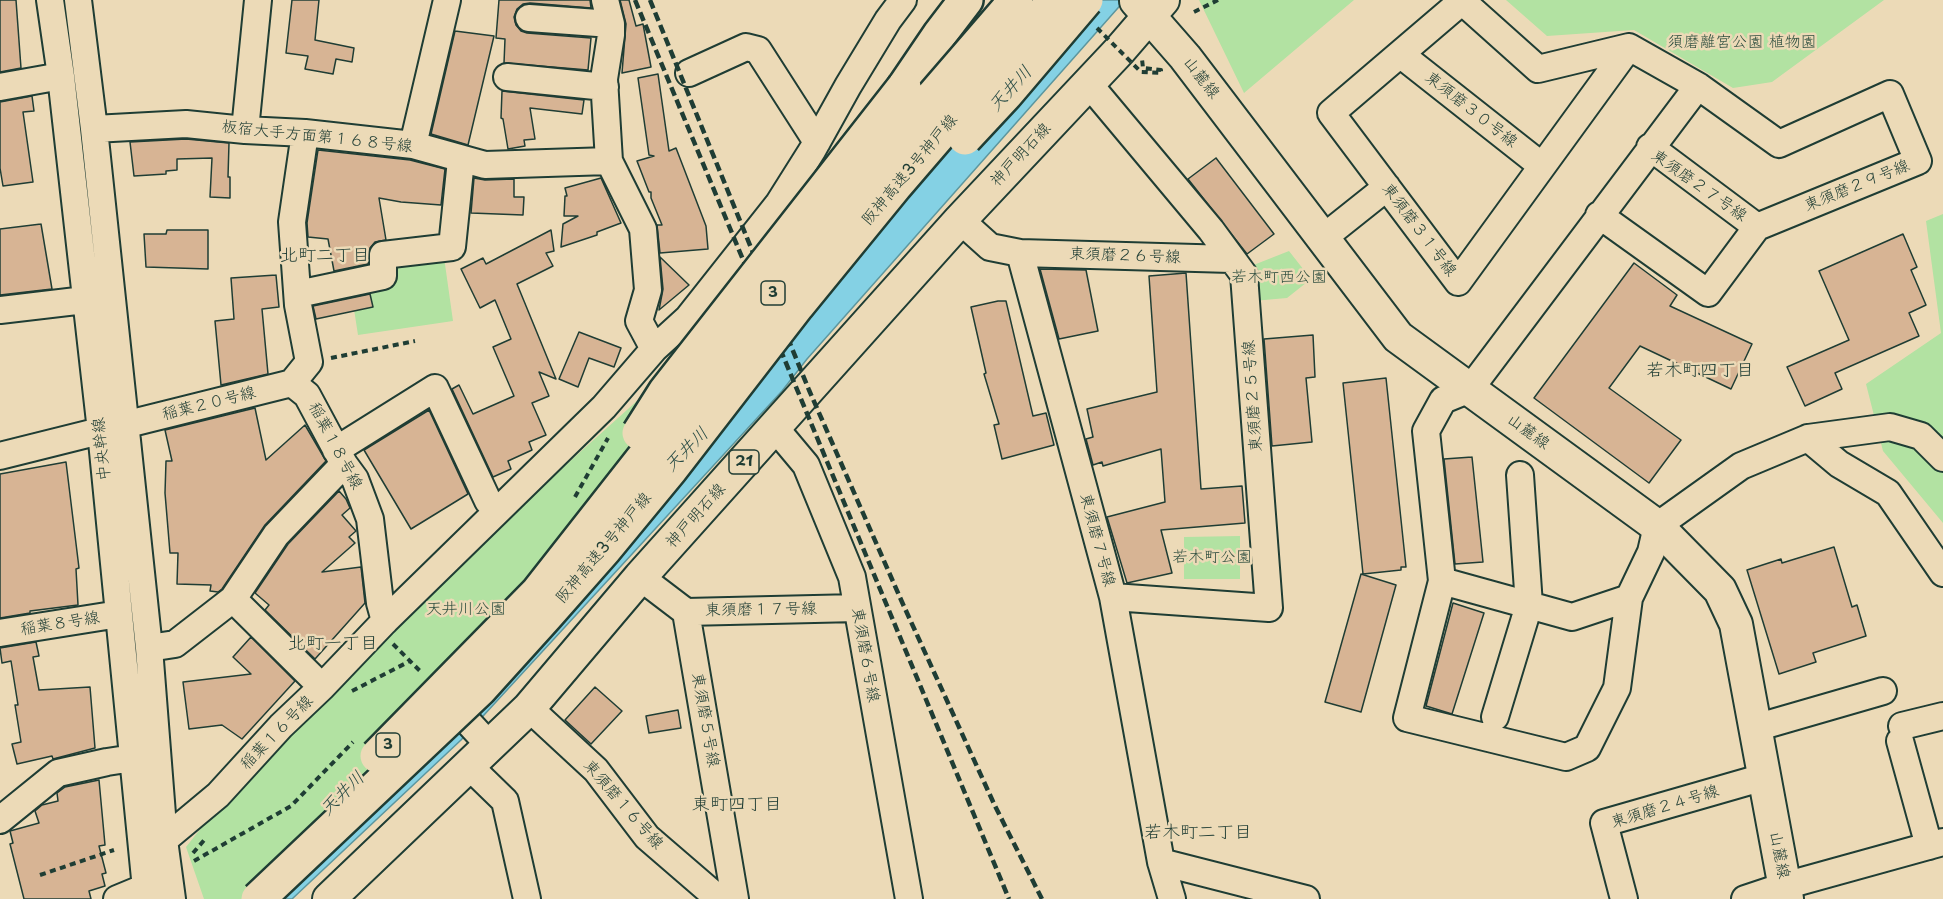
<!DOCTYPE html>
<html>
<head>
<meta charset="utf-8">
<style>
  body { margin:0 }
  canvas { display:block; background:#ecdab7 }
</style>
</head>
<body>
<canvas width="1943" height="899"></canvas>
<script>
const c = document.querySelector('canvas').getContext('2d');
c.lineJoin = 'round';
function paint(path, color) {
  c.fillStyle = color;
  c.fill(path, 'evenodd');
}
function poly(rows) {
  const path = new Path2D();
  for (const r of rows) {
    path.moveTo(r[0], r[1]);
    for (let i = 2; i < r.length; i += 2) path.lineTo(r[i], r[i + 1]);
  }
  return path;
}
function trace(path, color, width, dash) {
  c.strokeStyle = color;
  c.lineWidth = width;
  c.lineCap = dash ? 'butt' : 'round';
  c.setLineDash(dash || []);
  c.stroke(path);
}
function label(font, color, halo, rows, align = 'center') {
  c.font = font + ' "Playpen Sans","Klee One",sans-serif';
  c.lineWidth = 5;
  c.setLineDash([]);
  c.textBaseline = 'middle';
  c.strokeStyle = halo;
  c.fillStyle = color;
  for (const [text, x, y, turn = 0] of rows) {
    c.save();
    c.translate(x, y);
    c.rotate((+turn || 0) * Math.PI / 180);
    c.textAlign = isNaN(turn) ? turn : align;
    if (halo) c.strokeText(text, 0, 0);
    c.fillText(text, 0, 0);
    c.restore();
  }
}
const green = poly([
  [1199,0,1354,0,1244,93],
  [1506,0,1884,0,1772,82,1733,88,1634,30,1547,36],
  [1943,214,1943,523,1883,451,1866,384,1941,333,1926,221],
  [443,250,453,321,358,335,351,290,390,258],
  [1289,251,1311,279,1287,298,1253,301,1251,266],
  [741,273,772,344,443,695,242,899,204,899,186,847,213,813,386,637,509,516,638,400],
  [1240,536,1240,579,1184,579,1184,537]
]);
const water = poly([
  [1074,0,1125,0,807,359,782,391,461,740,292,899,245,899,437,705,1074,0]
]);
const building = poly([
  [0,0,16,0,21,68,0,72,0,0],
  [292,0,319,0,315,40,354,48,352,62,336,59,333,74,305,69,308,56,286,53,292,0],
  [499,0,590,0,591,8,530,3,523,4,517,9,514,17,516,25,521,31,527,33,591,38,588,70,504,63,505,39,496,38,499,0],
  [620,0,629,0,636,26,643,24,651,67,622,73,626,24,620,0],
  [455,31,494,36,468,145,431,134,455,31],
  [658,74,669,151,676,148,706,226,708,249,660,253,657,225,662,225,651,198,651,192,649,192,637,161,654,156,649,155,638,78,658,74],
  [502,91,584,100,582,114,530,108,535,139,524,140,525,146,508,149,503,119,501,118,502,91],
  [32,96,34,111,23,112,33,182,3,186,0,168,0,102,32,96],
  [186,139,229,143,228,177,230,177,230,198,210,197,212,158,177,159,177,170,166,171,166,174,134,176,130,142,186,139],
  [318,150,410,160,445,169,441,205,401,202,379,198,386,240,375,242,370,248,368,264,334,271,328,239,308,237,307,223,318,150],
  [1216,158,1274,234,1247,254,1188,179,1216,158],
  [474,178,485,180,514,179,514,197,524,197,523,215,471,213,474,178],
  [601,178,621,223,597,232,597,235,561,247,563,224,578,216,564,216,565,196,567,196,565,188,601,178],
  [41,224,52,289,0,295,0,229,41,224],
  [167,230,208,230,208,269,146,267,144,234,166,234,167,230],
  [551,230,554,251,546,253,553,266,517,284,556,379,539,372,549,396,532,403,546,435,529,442,532,450,508,461,511,469,493,477,452,389,459,385,473,414,514,396,493,347,511,339,495,300,480,308,461,269,483,258,486,264,551,230],
  [1903,234,1917,267,1911,270,1926,305,1909,313,1919,336,1835,373,1842,389,1805,406,1787,367,1849,340,1819,271,1903,234],
  [660,257,689,285,659,310,663,289,660,257],
  [1634,263,1677,295,1670,306,1752,344,1731,389,1640,346,1609,388,1681,440,1649,483,1534,398,1634,263],
  [1040,269,1086,270,1098,331,1059,339,1040,269],
  [1186,273,1201,489,1242,486,1245,523,1161,530,1172,573,1127,583,1107,517,1165,502,1161,449,1103,466,1102,462,1093,465,1086,439,1093,437,1087,409,1157,392,1149,276,1186,273],
  [276,275,279,307,262,309,268,374,221,385,215,321,234,319,231,278,276,275],
  [370,294,373,307,316,319,313,306,370,294],
  [998,301,1006,301,1033,416,1046,413,1054,445,1002,459,994,425,999,424,984,374,986,373,971,307,998,301],
  [579,332,621,348,614,367,589,358,578,387,559,379,579,332],
  [1313,335,1315,377,1306,378,1312,442,1272,446,1264,339,1313,335],
  [1386,378,1406,567,1401,567,1401,570,1363,574,1343,383,1386,378],
  [255,408,266,460,305,425,326,461,265,525,222,589,218,592,210,591,211,585,177,584,178,553,170,553,165,493,166,461,172,461,165,430,255,408],
  [429,410,468,494,411,529,364,450,429,410],
  [1472,457,1483,562,1455,564,1444,459,1472,457],
  [66,462,79,568,76,569,78,605,30,611,30,613,0,618,0,474,66,462],
  [339,491,346,499,350,508,342,515,356,531,349,537,355,543,322,572,361,567,365,603,315,659,265,610,269,605,255,593,288,544,339,491],
  [1834,547,1852,607,1857,605,1866,636,1813,653,1816,662,1779,674,1747,570,1781,559,1782,563,1834,547],
  [1361,574,1396,585,1361,712,1325,702,1361,574],
  [1453,603,1484,613,1452,714,1426,706,1453,603],
  [251,637,295,681,242,739,222,725,189,729,183,682,251,674,233,657,251,637],
  [36,642,39,656,33,657,39,690,90,687,95,748,53,759,52,756,17,764,12,744,21,742,15,705,18,705,11,661,2,663,0,648,36,642],
  [595,687,622,711,591,744,565,720,595,687],
  [678,710,681,728,649,733,646,716,678,710],
  [99,780,105,845,99,846,106,873,102,874,105,886,89,891,91,899,24,899,10,844,13,843,10,831,39,823,35,811,42,805,58,801,57,793,65,787,99,780]
]);
const path = poly([
  [1194,12,1218,0],
  [331,358,415,341],
  [575,497,608,438],
  [393,644,422,673],
  [352,691,410,661],
  [193,853,206,838],
  [194,861,291,806,353,742],
  [40,875,114,850]
]);
const minor = poly([
  [50,0,61,76,101,431,147,899],
  [78,0,94,129,149,648,164,840,172,899],
  [605,0,611,24,611,35,604,79,609,161,643,229,648,290,639,321,654,349],
  [529,18,611,24],
  [1629,47,1458,282,1331,113,1462,1,1538,69,1629,47,1698,86,1779,144,1890,94,1918,161,1757,227],
  [1400,54,1542,166],
  [689,73,746,47,758,50,817,142],
  [507,77,605,87],
  [1088,83,1211,230,1244,275,1269,608,1113,597],
  [1698,86,1470,389,1443,400,1426,431,1442,581,1407,718,1566,757,1587,748,1617,688,1629,598,1651,552,1657,526,1741,466,1808,438,1890,427,1921,436,1943,458],
  [0,87,61,76],
  [94,129,186,124,245,130,305,133,413,145,485,165,609,161],
  [245,130,258,0],
  [413,145,447,0],
  [1599,215,1708,293,1757,227,1650,147],
  [960,220,990,247,1020,253,1113,597,1161,862,1172,899],
  [1323,238,1387,187],
  [1020,253,1231,259],
  [298,294,383,276,383,255,452,247,461,160],
  [0,310,85,300],
  [292,383,307,395,344,464,355,479,370,519,380,603,385,621],
  [292,383,309,362,298,305,292,222,305,133],
  [775,428,806,465,852,577,909,899],
  [1808,438,1839,464,1888,493,1943,573],
  [336,450,435,388,488,501,498,510],
  [0,456,292,383],
  [640,577,686,612,857,608],
  [1442,581,1572,617,1629,598],
  [233,599,276,535,344,464],
  [686,612,735,899],
  [0,633,119,614],
  [149,648,175,644,233,599,322,687],
  [446,698,480,735],
  [529,708,596,770,647,837,719,899],
  [1495,717,1529,605,1520,475],
  [1902,726,1943,716],
  [1755,728,1883,691],
  [1900,741,1929,846],
  [469,766,505,801,527,899],
  [0,820,58,773,107,762,133,758],
  [164,840,218,795,281,726,322,687,385,621,604,407,654,349,688,318,779,203,813,149,848,86,888,20,903,0],
  [1161,862,1306,899],
  [117,899,146,887],
  [1624,899,1604,823,1764,777],
  [1745,899,1784,886,1943,842]
]);
const major = poly([
  [1136,1,1185,57,1398,337,1657,526,1720,590,1736,624,1787,899],
  [329,899,529,708,640,577,960,220,1119,51,1163,0]
]);
const highway = poly([
  [904,87,940,34,966,0]
]);
const rail = poly([
  [635,0,1009,899],
  [650,0,809,390,902,602,995,806,1042,899]
]);
const pathBridge = poly([
  [1097,28,1141,72,1161,73,1161,70,1143,68,1142,59]
]);
const highwayBridge = poly([
  [965,138,1006,94,1086,0],
  [639,433,665,392,904,87],
  [377,756,538,592,871,168,1016,0],
  [258,899,480,689,546,616,605,549,671,469,797,306,895,186,1055,0]
]);
const shields = [
  [773,293,24],
  [744,462,30],
  [388,745,24]
];
const shieldNames = [
  ["3",773,293],
  ["21",744,462],
  ["3",388,745]
];
const parkNames = [
  ["須磨離宮公園 植物園",1742,43],
  ["若木町西公園",1279,278],
  ["若木町公園",1212,558],
  ["天井川公園",466,610]
];
const streetNames = [
  ["山麓線",1201,78,52],
  ["東須磨３０号線",1471,110,38],
  ["板宿大手方面第１６８号線",317,137,6],
  ["神戸明石線",1021,155,-47],
  ["阪神高速3号神戸線",910,170,-50],
  ["東須磨２７号線",1699,186,35],
  ["東須磨２９号線",1857,186,-22],
  ["東須磨３１号線",1419,230,53],
  ["東須磨２６号線",1125,256,2],
  ["東須磨２５号線",1253,396,-94],
  ["稲葉２０号線",209,404,-14],
  ["山麓線",1528,432,36],
  ["稲葉１８号線",335,446,62],
  ["中央幹線",102,449,-96],
  ["神戸明石線",696,516,-48],
  ["東須磨７号線",1097,540,75],
  ["阪神高速3号神戸線",604,548,-50],
  ["東須磨１７号線",761,610,-1],
  ["稲葉８号線",60,624,-9],
  ["東須磨６号線",865,655,80],
  ["東須磨５号線",705,720,80],
  ["稲葉１６号線",277,733,-46],
  ["東須磨１６号線",623,805,49],
  ["東須磨２４号線",1665,807,-17],
  ["山麓線",1779,855,79]
];
const waterNames = [
  ["天井川",1011,89,-48],
  ["天井川",687,450,-45],
  ["天井川",343,794,-45]
];
const neighbourhoodNames = [
  ["北町二丁目",325,256],
  ["若木町四丁目",1700,371],
  ["北町一丁目",333,644],
  ["東町四丁目",737,805],
  ["若木町二丁目",1198,833]
];
paint(green, '#b2e2a2');
paint(water, '#84d1e4');
trace(water, '#5c969e', 1.5);
paint(building, '#d7b494');
trace(building, '#1f3d34', 1.5);
trace(minor, '#1f3d34', 30);
trace(major, '#1f3d34', 36);
trace(highway, '#1f3d34', 38);
trace(path, '#1f3d34', 4, [6, 4.5]);
trace(minor, '#ecdab7', 26);
trace(major, '#ecdab7', 32);
trace(highway, '#ecdab7', 33);
trace(rail, '#1f3d34', 4.5, [9, 4.5]);
trace(highwayBridge, '#1f3d34', 38, []);
trace(pathBridge, '#1f3d34', 4, [6, 4.5]);
trace(highwayBridge, '#ecdab7', 33);
for (const [x, y, w] of shields) {
  const box = new Path2D();
  box.roundRect(x - w / 2, y - 12, w, 24, 4.5);
  c.fillStyle = '#ecdab7';
  c.fill(box);
  trace(box, '#1f3d34', 1.5);
}
label('bold 15px', '#1f3d34', null, shieldNames);
label('16px', '#2e4e3f', '#ecdab7', parkNames);
label('16px', '#1f3d34', '#ecdab7', streetNames);
label('italic 18px', '#294c46', '#ecdab7', waterNames);
label('18px', '#1f3d34', '#ecdab7', neighbourhoodNames);
</script>
</body>
</html>
